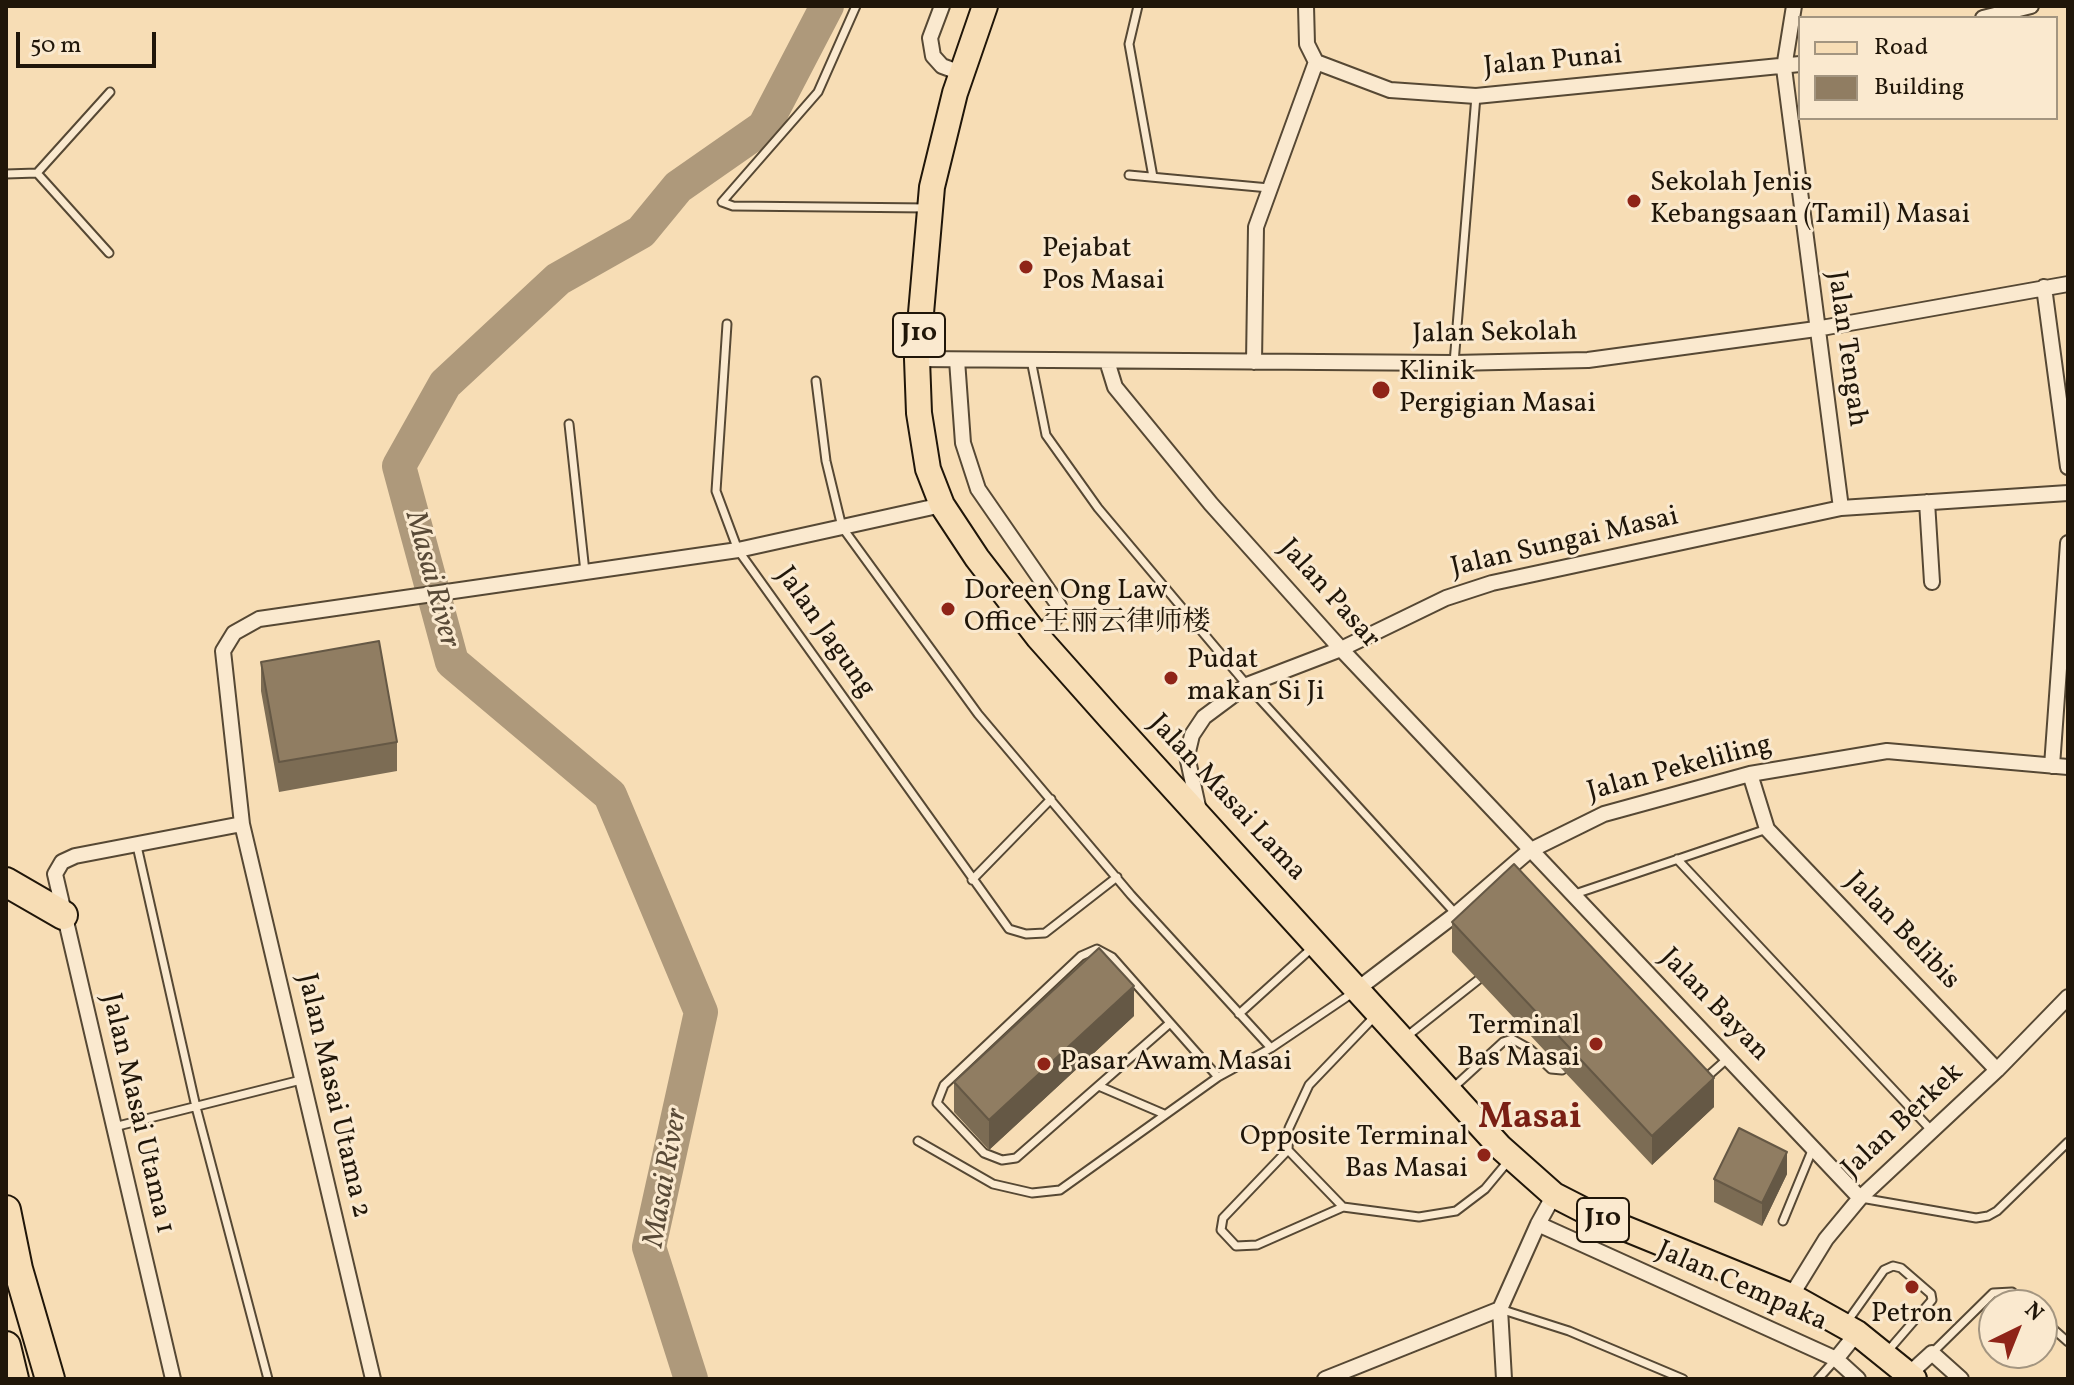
<!DOCTYPE html>
<html>
<head>
<meta charset="utf-8">
<style>
  body { margin:0 }
  #map { position:relative; width:2074px; height:1385px; overflow:hidden; background:#f7ddb5; font-family:Vollkorn,serif }
  canvas { display:block }
  .frame { position:absolute; inset:0; border:8px solid #201609; pointer-events:none }
  .legend { position:absolute; left:1798px; top:16px; width:260px; height:104px; box-sizing:border-box; background:#fae9cf; border:2px solid #a39580; margin:0; padding:10px 14px; list-style:none; font-size:24px; color:#201609 }
  .legend li { display:flex; align-items:center; gap:16px; height:40px }
  .legend b { width:40px; border:2px solid #a39580 }
  .north { position:absolute; left:1978px; top:1289px; width:80px; height:80px; box-sizing:border-box; background:#fae9cf; border:2px solid #a39580; border-radius:50%; rotate:43deg; font-size:22px; font-weight:700; line-height:32px; text-align:center; color:#201609 }
  .north::after { content:''; display:block; margin:auto; width:28px; height:36px; background:#8f2418; clip-path:polygon(50% 0,100% 100%,50% 72%,0 100%) }
  .scale { position:absolute; left:16px; top:32px; width:140px; height:36px; box-sizing:border-box; border:4px solid #201609; border-top:0; padding-left:10px; font-size:24px; line-height:28px; white-space:nowrap; color:#201609; -webkit-text-stroke:6px #fae9cf; paint-order:stroke }
</style>
</head>
<body>
<div id="map">
<canvas width="2074" height="1385"></canvas>
<div class="frame"></div>
<ul class="legend">
<li><b style="height:10px;background:#f7ddb5"></b>Road</li>
<li><b style="height:22px;background:#907d62"></b>Building</li>
</ul>
<div class="north">N</div>
<div class="scale">50 m</div>
</div>
<script>
const c = document.querySelector('canvas').getContext('2d');
c.lineJoin = 'round';
function poly(rows) {
  const path = new Path2D();
  for (const r of rows) {
    path.moveTo(r[0], r[1]);
    for (let i = 2; i < r.length; i += 2) path.lineTo(r[i], r[i + 1]);
  }
  return path;
}
function trace(path, color, width, dash) {
  c.strokeStyle = color;
  c.lineWidth = width;
  c.lineCap = dash ? 'butt' : 'round';
  c.setLineDash(dash || []);
  c.stroke(path);
}
function paint(path, color) {
  c.fillStyle = color;
  c.fill(path, 'evenodd');
}
function label(font, color, halo, rows, align = 'center') {
  c.font = font + ' Vollkorn,"Noto Serif SC",serif';
  c.lineWidth = 6;
  c.setLineDash([]);
  c.textBaseline = 'middle';
  c.strokeStyle = halo;
  c.fillStyle = color;
  for (const [text, x, y, turn = 0] of rows) {
    c.save();
    c.translate(x, y);
    c.rotate((+turn || 0) * Math.PI / 180);
    c.textAlign = isNaN(turn) ? turn : align;
    if (halo) c.strokeText(text, 0, 0);
    c.fillText(text, 0, 0);
    c.restore();
  }
}
const river = poly([
  [691,1379,649,1247,701,1012,610,795,452,662,399,466,445,384,558,279,641,232,678,187,764,127,827,6]
]);
const lane = poly([
  [856,6,818,92,722,202,733,206,928,208],
  [1138,6,1129,44,1153,177],
  [37,173,110,92],
  [6,174,37,173,109,253],
  [1129,175,1269,188],
  [727,324,716,491,738,550,1009,929,1026,934,1045,933,1117,877],
  [1031,360,1046,435,1098,508,1247,685,1456,914],
  [1454,363,1476,96],
  [816,381,826,461,842,527,978,714,1131,895,1271,1048],
  [569,424,585,572],
  [137,846,196,1107,268,1379],
  [1677,859,1932,1131],
  [972,880,1051,799],
  [1572,895,1767,829],
  [1239,1014,1313,947],
  [1376,1015,1309,1085,1289,1128,1288,1150,1343,1207,1419,1217,1456,1211,1485,1189,1510,1159],
  [1170,1023,1016,1158,1002,1160,984,1153,937,1103,944,1085,1081,956,1097,949,1112,957,1218,1077],
  [1406,1037,1478,980],
  [1704,1074,1709,1075,1727,1059],
  [1101,1087,1164,1114],
  [1454,1087,1503,1042,1512,1039,1530,1049,1551,1069,1562,1070],
  [114,1127,301,1080],
  [918,1141,993,1184,1032,1193,1060,1190,1218,1077,1271,1048,1354,992],
  [1288,1150,1223,1218,1221,1230,1236,1246,1257,1245,1343,1207],
  [1861,1198,1976,1218,1988,1216,1997,1211,2068,1142],
  [1783,1221,1813,1148],
  [1500,1309,1569,1331,1683,1379],
  [2042,1319,2068,1342],
  [1847,1322,1884,1270,1893,1266,1901,1268,1931,1294,1932,1300,1887,1352],
  [1932,1353,1993,1293,2012,1292,2027,1305],
  [1818,1379,1836,1359]
]);
const street = poly([
  [942,6,930,38,933,56,942,66,961,73],
  [1306,6,1307,44,1316,62],
  [1794,6,1784,68,1841,508],
  [1983,18,2031,6],
  [1316,62,1390,90,1476,96,1800,64],
  [2044,287,2068,467],
  [917,359,1454,363,1588,360,1816,329,2068,284],
  [957,360,963,443,978,489,1059,606,1057,616,1038,637],
  [1107,361,1115,387,1211,504,1341,649,1860,1198],
  [1254,362,1256,227,1316,62],
  [1927,502,1932,582],
  [2052,766,2068,543],
  [1750,774,1767,829,1997,1070],
  [1199,811,1187,756,1192,735,1204,717,1247,685,1341,649,1446,598,1492,583,1841,508,2068,493],
  [1359,988,1456,914,1529,851,1604,814,1750,774,1887,751,2068,767],
  [1538,1224,1836,1359,1858,1379],
  [1791,1296,1826,1239,1860,1198,1997,1070,2068,997],
  [1836,1359,1857,1333],
  [1909,1374,1932,1353,1961,1379],
  [173,1379,55,874,62,862,75,856,242,824],
  [373,1379,242,824,223,651,234,633,259,619,738,550,942,505],
  [1325,1379,1500,1309],
  [1504,1379,1500,1309,1538,1224,1554,1195]
]);
const primary = poly([
  [985,6,955,93,932,187,917,359,919,413,928,469,942,505,977,558,1038,637,1110,718,1500,1147,1554,1195,1597,1217,1791,1296,1857,1333,1914,1379]
]);
const highway = poly([
  [6,882,63,915],
  [6,1210,18,1269,50,1379],
  [6,1346,14,1379]
]);
const wall = poly([
  [261,662,397,742,397,771,279,792,261,691],
  [1452,922,1714,1107,1652,1165,1452,952],
  [1134,1016,989,1150,954,1112,954,1082],
  [1787,1174,1762,1226,1714,1202,1714,1179]
]);
const shadedWall = poly([
  [1134,986,1134,1016,989,1150,989,1120],
  [1714,1078,1714,1107,1652,1165,1652,1136],
  [1787,1152,1787,1174,1762,1226,1762,1203]
]);
const building = poly([
  [379,641,397,742,279,762,261,662,379,641],
  [1514,864,1714,1078,1652,1136,1452,922,1514,864],
  [1099,948,1134,986,989,1120,954,1082,1099,948],
  [1739,1128,1787,1152,1762,1203,1714,1179,1739,1128]
]);
const markers = [
  [1634,201,8,"#8f2418"],
  [1026,267,8,"#8f2418"],
  [1381,390,10,"#8f2418"],
  [948,609,8,"#8f2418"],
  [1171,678,8,"#8f2418"],
  [1596,1044,8,"#8f2418"],
  [1044,1064,8,"#8f2418"],
  [1484,1155,8,"#8f2418"],
  [1912,1287,8,"#8f2418"]
];
const shields = [
  [919,335,52],
  [1603,1220,52]
];
const shieldNames = [
  ["J10",919,335],
  ["J10",1603,1220]
];
const streetNames = [
  ["Jalan Punai",1553,63,-5],
  ["Jalan Sekolah",1495,335,-1],
  ["Jalan Tengah",1845,349,82],
  ["Jalan Sungai Masai",1565,544,-13],
  ["Jalan Pasar",1328,595,48],
  ["Jalan Jagung",824,633,55],
  ["Jalan Pekeliling",1680,770,-15],
  ["Jalan Masai Lama",1226,799,47],
  ["Jalan Belibis",1901,932,46],
  ["Jalan Bayan",1713,1006,46],
  ["Jalan Masai Utama 2",332,1096,77],
  ["Jalan Masai Utama 1",136,1114,77],
  ["Jalan Berkek",1904,1122,-43],
  ["Jalan Cempaka",1741,1288,24]
];
const poiNames = [
  ["Sekolah Jenis",1650,185],
  ["Kebangsaan (Tamil) Masai",1650,217],
  ["Pejabat",1042,251],
  ["Pos Masai",1042,283],
  ["Klinik",1399,374],
  ["Pergigian Masai",1399,406],
  ["Doreen Ong Law",964,593],
  ["Office 王丽云律师楼",964,625],
  ["Pudat",1187,662],
  ["makan Si Ji",1187,694],
  ["Terminal",1580,1028,"right"],
  ["Bas Masai",1580,1060,"right"],
  ["Pasar Awam Masai",1060,1064],
  ["Opposite Terminal",1468,1139,"right"],
  ["Bas Masai",1468,1171,"right"],
  ["Petron",1912,1316,"center"]
];
const waterNames = [
  ["Masai River",430,580,75],
  ["Masai River",668,1178,-80]
];
const districtNames = [
  ["Masai",1530,1120]
];
trace(river, '#ae997b', 34);
trace(lane, '#564834', 11);
trace(street, '#564834', 18);
trace(primary, '#201609', 28);
trace(highway, '#201609', 32);
trace(lane, '#fae9cf', 7);
trace(street, '#fae9cf', 14);
trace(primary, '#f7ddb5', 24);
trace(highway, '#f7ddb5', 28);
paint(wall, '#7c6c54');
paint(shadedWall, '#655845');
paint(building, '#907d62');
trace(building, '#655845', 2);
for (const [x, y, r, color] of markers) {
  const dot = new Path2D();
  dot.arc(x, y, r, 0, 2 * Math.PI);
  c.fillStyle = color;
  c.fill(dot);
  trace(dot, '#fae9cf', 3);
}
for (const [x, y, w] of shields) {
  const box = new Path2D();
  box.roundRect(x - w / 2, y - 22, w, 44, 6);
  c.fillStyle = '#fae9cf';
  c.fill(box);
  trace(box, '#201609', 2);
}
label('bold 26px', '#201609', null, shieldNames);
label('28px', '#201609', '#fae9cf', streetNames);
label('28px', '#201609', '#fae9cf', poiNames, 'left');
label('italic 30px', '#594a37', '#fae9cf', waterNames);
label('bold 36px', '#7a1f14', '#fae9cf', districtNames);
</script>
</body>
</html>
